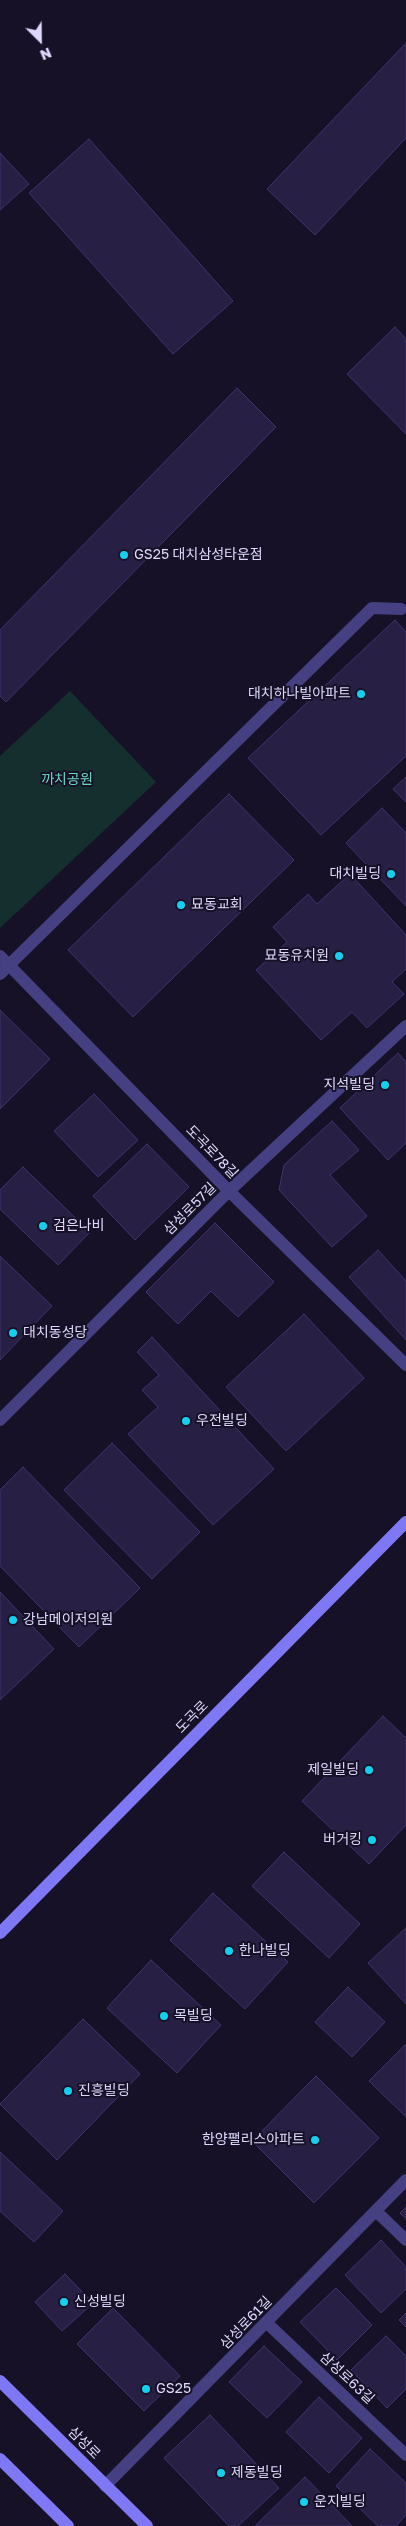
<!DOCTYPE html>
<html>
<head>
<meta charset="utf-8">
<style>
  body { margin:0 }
  #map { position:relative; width:406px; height:2526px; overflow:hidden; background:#161126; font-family:"Golos Text",sans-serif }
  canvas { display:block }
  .north { position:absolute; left:15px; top:15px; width:50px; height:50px; -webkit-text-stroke:4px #161126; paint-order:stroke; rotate:157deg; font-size:14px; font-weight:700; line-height:20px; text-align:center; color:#ded9fc }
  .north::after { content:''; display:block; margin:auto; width:18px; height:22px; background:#ded9fc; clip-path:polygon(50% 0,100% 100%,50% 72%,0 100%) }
</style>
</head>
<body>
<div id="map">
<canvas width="406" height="2526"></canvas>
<div class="north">N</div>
</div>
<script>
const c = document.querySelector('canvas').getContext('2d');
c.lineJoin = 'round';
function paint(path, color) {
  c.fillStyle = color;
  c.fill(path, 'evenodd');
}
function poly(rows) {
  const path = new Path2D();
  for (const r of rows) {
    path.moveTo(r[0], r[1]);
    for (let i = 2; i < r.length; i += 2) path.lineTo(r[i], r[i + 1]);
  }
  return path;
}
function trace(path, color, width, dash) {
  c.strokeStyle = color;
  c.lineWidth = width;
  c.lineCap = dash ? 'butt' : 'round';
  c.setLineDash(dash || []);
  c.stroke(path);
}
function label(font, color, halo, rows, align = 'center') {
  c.font = font + ' "Golos Text","Noto Sans KR",sans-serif';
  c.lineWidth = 4;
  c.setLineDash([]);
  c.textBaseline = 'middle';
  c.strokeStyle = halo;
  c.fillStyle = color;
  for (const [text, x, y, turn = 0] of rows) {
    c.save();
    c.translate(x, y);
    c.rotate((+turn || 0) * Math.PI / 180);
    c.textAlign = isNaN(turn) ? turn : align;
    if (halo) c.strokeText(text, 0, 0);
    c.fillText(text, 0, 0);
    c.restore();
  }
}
const green = poly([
  [70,691,156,782,0,928,0,756]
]);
const building = poly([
  [406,43,406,138,315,235,267,189,406,43],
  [89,139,233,301,173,354,29,193,89,139],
  [0,153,29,184,0,210,0,153],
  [395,327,406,339,406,434,347,374,395,327],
  [237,388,276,427,6,702,0,696,0,630,237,388],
  [395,620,406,632,406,756,321,835,248,758,395,620],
  [406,777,406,802,393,789,406,777],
  [229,794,294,860,133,1017,68,950,229,794],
  [382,808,406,833,406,906,346,843,382,808],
  [350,874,406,935,406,969,392,982,404,994,367,1028,352,1012,321,1040,256,970,287,942,273,927,308,894,317,904,350,874],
  [0,1010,50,1059,0,1109,0,1010],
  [398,1053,406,1062,406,1143,388,1160,340,1108,398,1053],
  [94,1094,138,1140,98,1177,54,1131,94,1094],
  [332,1121,359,1150,330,1175,367,1216,332,1247,279,1190,284,1165,332,1121],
  [147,1144,189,1187,135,1240,93,1196,147,1144],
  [23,1167,90,1232,58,1265,0,1209,0,1190,23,1167],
  [215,1223,274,1282,238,1317,211,1291,178,1324,146,1292,215,1223],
  [378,1250,406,1281,406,1340,349,1277,378,1250],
  [0,1256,52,1306,0,1360,0,1256],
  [304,1314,364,1378,286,1451,226,1387,304,1314],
  [152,1337,274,1469,213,1525,128,1434,158,1407,142,1390,159,1375,137,1352,152,1337],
  [112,1443,200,1532,152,1579,64,1490,112,1443],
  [23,1467,140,1588,79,1647,0,1566,0,1490,23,1467],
  [0,1592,54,1649,0,1700,0,1592],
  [383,1716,406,1738,406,1825,369,1864,302,1801,383,1716],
  [284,1852,360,1924,329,1958,252,1886,284,1852],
  [213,1893,288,1962,245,2009,170,1940,213,1893],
  [406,1928,406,2004,368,1963,406,1928],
  [151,1960,221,2025,177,2073,107,2008,151,1960],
  [348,1987,385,2022,352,2057,315,2022,348,1987],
  [83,2019,140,2074,57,2160,0,2104,83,2019],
  [406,2044,406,2117,369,2081,406,2044],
  [316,2076,379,2138,314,2203,252,2141,316,2076],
  [0,2152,63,2211,34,2242,0,2211,0,2152],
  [406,2207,406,2219,400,2213,406,2207],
  [381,2240,406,2267,406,2289,381,2313,345,2275,381,2240],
  [65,2274,93,2303,62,2331,35,2302,65,2274],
  [336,2288,372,2325,337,2360,300,2322,336,2288],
  [113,2308,180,2376,144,2411,77,2344,113,2308],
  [406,2313,406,2327,399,2320,406,2313],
  [386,2336,406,2356,406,2389,387,2408,351,2370,386,2336],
  [264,2346,302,2382,267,2418,229,2382,264,2346],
  [319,2397,362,2438,329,2473,286,2432,319,2397],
  [210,2415,279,2488,238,2526,229,2526,164,2458,210,2415],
  [370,2449,406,2483,406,2515,396,2526,378,2526,336,2486,370,2449],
  [305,2477,352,2526,255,2526,305,2477]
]);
const service = poly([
  [376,2211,406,2240],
  [267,2323,406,2455]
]);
const minor = poly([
  [0,956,229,1191,406,1365],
  [0,974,372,608,401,609],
  [0,1420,229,1191,406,1026],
  [105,2486,406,2180]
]);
const secondary = poly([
  [0,1933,406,1522],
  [0,2381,147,2526],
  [0,2459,68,2526]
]);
const markers = [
  [124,555,5,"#14cfed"],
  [361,694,5,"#14cfed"],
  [391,874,5,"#14cfed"],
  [181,905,5,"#14cfed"],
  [339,956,5,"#14cfed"],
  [385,1085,5,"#14cfed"],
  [43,1226,5,"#14cfed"],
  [13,1333,5,"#14cfed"],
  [186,1421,5,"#14cfed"],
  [13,1620,5,"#14cfed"],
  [369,1770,5,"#14cfed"],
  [372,1840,5,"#14cfed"],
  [229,1951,5,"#14cfed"],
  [164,2016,5,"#14cfed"],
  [68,2091,5,"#14cfed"],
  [315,2140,5,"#14cfed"],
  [64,2302,5,"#14cfed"],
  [146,2389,5,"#14cfed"],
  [221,2473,5,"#14cfed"],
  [304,2502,5,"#14cfed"]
];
const poiNames = [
  ["GS25 대치삼성타운점",134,555],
  ["대치하나빌아파트",351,694,"right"],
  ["대치빌딩",381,874,"right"],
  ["묘동교회",191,905],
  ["묘동유치원",329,956,"right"],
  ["지석빌딩",375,1085,"right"],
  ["검은나비",53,1226],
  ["대치동성당",23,1333],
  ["우전빌딩",196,1421],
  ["강남메이저의원",23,1620],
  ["제일빌딩",359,1770,"right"],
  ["버거킹",362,1840,"right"],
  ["한나빌딩",239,1951],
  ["목빌딩",174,2016],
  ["진흥빌딩",78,2091],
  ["한양팰리스아파트",305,2140,"right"],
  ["신성빌딩",74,2302],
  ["GS25",156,2389],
  ["제동빌딩",231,2473],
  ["운지빌딩",314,2502]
];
const parkNames = [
  ["까치공원",67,780]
];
const streetNames = [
  ["도곡로78길",212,1152,46],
  ["삼성로57길",190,1209,-45],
  ["도곡로",192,1717,-45],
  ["삼성로61길",246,2323,-46],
  ["삼성로63길",347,2378,43],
  ["삼성로",84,2443,45]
];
paint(green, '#152f2f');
paint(building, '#281f45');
trace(building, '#41336f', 1);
trace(service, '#454081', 12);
trace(minor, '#454081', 12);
trace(secondary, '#7f78f5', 12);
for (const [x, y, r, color] of markers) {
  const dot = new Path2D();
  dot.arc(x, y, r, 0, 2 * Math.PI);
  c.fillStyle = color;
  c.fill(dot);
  trace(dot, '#161126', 2);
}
label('14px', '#ded9fc', '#161126', poiNames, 'left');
label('14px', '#6ad7c0', '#161126', parkNames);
label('14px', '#ded9fc', '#161126', streetNames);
</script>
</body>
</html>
